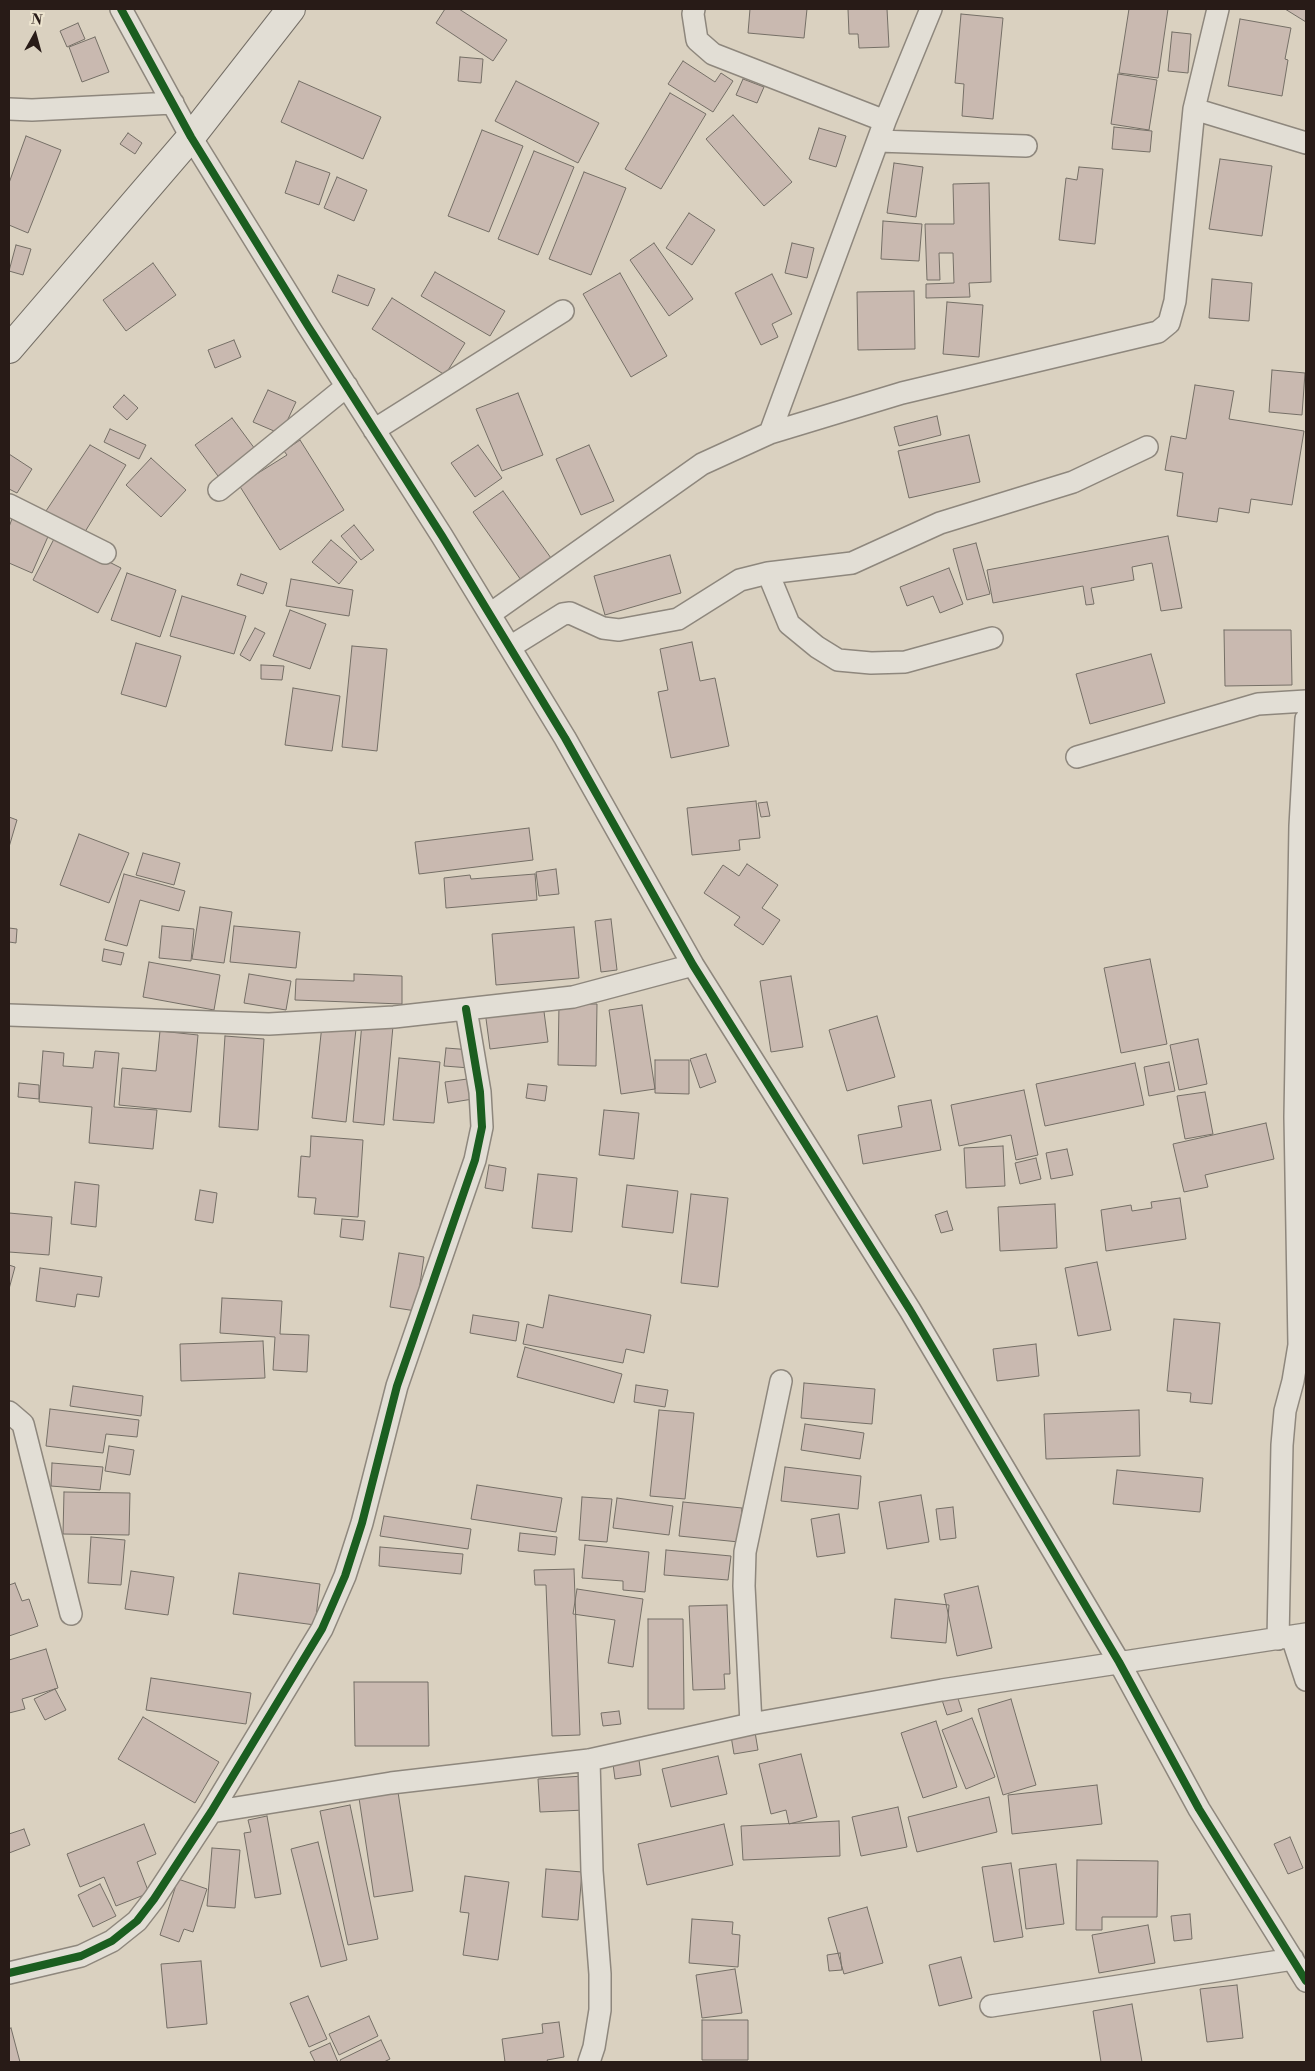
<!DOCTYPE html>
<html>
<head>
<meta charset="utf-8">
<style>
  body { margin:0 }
  #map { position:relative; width:1315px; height:2071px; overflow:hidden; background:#dad1c0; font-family:"Libre Bodoni",serif }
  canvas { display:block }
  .frame { position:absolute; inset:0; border:10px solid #281b17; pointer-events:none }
  .north { position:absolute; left:10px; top:10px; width:50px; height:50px; -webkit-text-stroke:4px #ede4cf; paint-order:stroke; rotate:7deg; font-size:14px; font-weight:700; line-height:20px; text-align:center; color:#281b17 }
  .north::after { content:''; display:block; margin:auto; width:18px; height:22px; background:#281b17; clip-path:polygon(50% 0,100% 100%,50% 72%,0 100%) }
</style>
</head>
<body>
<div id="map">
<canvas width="1315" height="2071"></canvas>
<div class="frame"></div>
<div class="north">N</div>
</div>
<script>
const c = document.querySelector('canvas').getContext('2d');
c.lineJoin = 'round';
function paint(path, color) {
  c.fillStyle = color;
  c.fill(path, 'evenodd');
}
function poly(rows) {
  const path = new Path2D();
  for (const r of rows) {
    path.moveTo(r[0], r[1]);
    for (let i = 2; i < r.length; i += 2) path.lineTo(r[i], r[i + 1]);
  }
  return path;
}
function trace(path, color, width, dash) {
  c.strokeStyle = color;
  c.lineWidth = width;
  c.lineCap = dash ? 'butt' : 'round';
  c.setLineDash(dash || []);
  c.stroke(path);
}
const building = poly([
  [445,9,459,9,507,40,493,61,436,23,445,9],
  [750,9,807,9,804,38,748,33,750,9],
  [848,9,887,9,889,47,859,48,858,34,849,34,848,9],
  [1129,9,1168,9,1158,78,1119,73,1129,9],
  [1285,9,1306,9,1306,22,1285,9],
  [961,14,1003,18,993,119,962,116,964,84,955,83,961,14],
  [1240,19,1291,28,1285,59,1288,60,1282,96,1228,86,1240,19],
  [78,23,85,39,67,47,60,31,78,23],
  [1172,32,1191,34,1188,73,1168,71,1172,32],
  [95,37,109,72,82,82,69,47,95,37],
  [460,57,483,59,481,83,458,81,460,57],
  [683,61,715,82,721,73,733,81,713,112,668,84,683,61],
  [1118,74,1157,80,1149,130,1111,124,1118,74],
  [743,79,764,87,757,103,736,95,743,79],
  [299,81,381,117,363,159,281,122,299,81],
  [516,81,599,123,578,163,495,121,516,81],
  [670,93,706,114,661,189,625,169,670,93],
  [733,115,792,182,764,206,706,139,733,115],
  [1114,127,1152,131,1150,152,1112,149,1114,127],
  [819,128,846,136,836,167,809,159,819,128],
  [482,130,523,146,489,232,448,216,482,130],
  [128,133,142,143,135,154,120,144,128,133],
  [26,136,61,150,28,233,9,225,9,183,26,136],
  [534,151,574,167,538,255,498,239,534,151],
  [1220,159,1272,166,1262,236,1209,229,1220,159],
  [296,161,330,173,319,205,285,193,296,161],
  [894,163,923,167,916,217,887,213,894,163],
  [1079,167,1103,169,1095,244,1059,240,1066,178,1077,180,1079,167],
  [584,172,626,188,591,275,549,259,584,172],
  [337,177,367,190,354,221,324,208,337,177],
  [989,183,991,282,969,283,970,297,926,298,926,284,954,283,953,253,939,253,940,280,927,280,925,224,954,224,953,184,989,183],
  [689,213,715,230,692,265,666,248,689,213],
  [883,221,922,224,919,261,881,259,883,221],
  [654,243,693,299,669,316,630,260,654,243],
  [792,243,814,248,807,278,785,273,792,243],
  [16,245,31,249,23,275,9,271,16,245],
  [153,263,176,295,126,331,103,300,153,263],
  [435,272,505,311,490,336,421,296,435,272],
  [620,273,667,356,631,377,583,294,620,273],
  [772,274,792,314,772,324,778,337,761,345,735,293,772,274],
  [338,275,375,289,368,306,332,292,338,275],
  [1212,279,1252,283,1249,321,1209,318,1212,279],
  [914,291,915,349,858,350,857,292,914,291],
  [392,298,465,343,445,375,372,329,392,298],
  [947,302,983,305,979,357,943,354,947,302],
  [234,340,241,357,215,368,208,350,234,340],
  [1272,370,1305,373,1302,415,1269,412,1272,370],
  [1195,385,1234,391,1229,419,1304,431,1292,505,1251,499,1249,513,1219,508,1217,522,1177,516,1183,473,1165,470,1171,436,1186,439,1195,385],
  [268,390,296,402,281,434,253,422,268,390],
  [518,393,543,455,502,471,476,409,518,393],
  [124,395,138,408,127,420,113,407,124,395],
  [937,416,941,435,899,446,894,427,937,416],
  [232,418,255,449,218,476,195,445,232,418],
  [110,429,146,445,139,459,104,442,110,429],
  [969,435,980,482,909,498,898,451,969,435],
  [300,440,344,510,280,550,239,485,287,455,284,451,300,440],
  [90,445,126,465,83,535,46,511,90,445],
  [478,445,502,478,475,497,451,463,478,445],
  [589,445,614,501,581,515,556,459,589,445],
  [9,454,32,469,17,493,9,489,9,454],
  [151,458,186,490,161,517,126,485,151,458],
  [503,491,551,558,521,580,473,512,503,491],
  [13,516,50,532,32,573,9,563,9,527,13,516],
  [354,525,374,550,361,560,341,536,354,525],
  [56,535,121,568,98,613,33,580,56,535],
  [1168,536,1182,608,1161,611,1152,563,1132,567,1134,580,1091,588,1094,604,1086,605,1083,586,993,603,987,570,1168,536],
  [331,540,357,562,339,584,312,562,331,540],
  [976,543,990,594,967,600,953,549,976,543],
  [670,555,681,593,605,615,594,576,670,555],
  [949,568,963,604,940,613,933,596,907,606,900,587,949,568],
  [127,573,176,590,160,637,111,620,127,573],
  [241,574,267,583,263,594,237,585,241,574],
  [291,579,353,590,349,616,286,606,291,579],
  [182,596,246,616,234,654,170,636,182,596],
  [290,610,326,624,310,669,273,656,290,610],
  [255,628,265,633,250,661,240,655,255,628],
  [1224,630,1291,630,1292,685,1225,686,1224,630],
  [692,642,700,681,715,678,729,746,671,758,658,692,668,690,660,649,692,642],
  [136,643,181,656,166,707,121,694,136,643],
  [352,646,387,649,377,751,342,747,352,646],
  [1151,654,1165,703,1090,724,1076,674,1151,654],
  [261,665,284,666,282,680,261,679,261,665],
  [293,688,340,696,332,751,285,745,293,688],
  [756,801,760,838,739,840,740,850,692,855,687,808,756,801],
  [767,802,770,816,761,817,758,803,767,802],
  [9,817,17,820,9,847,9,817],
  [529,828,533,860,419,874,415,842,529,828],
  [79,834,129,853,109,903,60,885,79,834],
  [143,853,180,863,174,885,136,875,143,853],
  [747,864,778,885,762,908,780,920,763,945,734,925,740,917,704,893,723,865,739,876,747,864],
  [556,869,559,894,539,896,536,872,556,869],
  [124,874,185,891,179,911,140,900,127,946,105,940,124,874],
  [535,874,537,900,446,908,444,878,470,875,471,879,535,874],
  [200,907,232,912,224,963,192,959,200,907],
  [611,919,617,970,601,972,595,921,611,919],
  [162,926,194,929,191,961,159,958,162,926],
  [234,926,300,932,296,968,230,962,234,926],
  [574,927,579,978,496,985,492,934,574,927],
  [9,928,17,929,16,943,9,942,9,928],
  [104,949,124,953,121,965,102,961,104,949],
  [1150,959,1167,1044,1121,1053,1104,968,1150,959],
  [149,962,220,975,214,1010,143,997,149,962],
  [249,974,291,981,286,1010,244,1003,249,974],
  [354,974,402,976,402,1004,295,1000,296,979,354,981,354,974],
  [791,976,803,1047,771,1052,760,981,791,976],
  [543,1004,548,1042,490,1049,485,1011,543,1004],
  [559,1004,597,1004,596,1066,558,1065,559,1004],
  [642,1005,655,1089,621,1094,609,1010,642,1005],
  [877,1016,895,1077,847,1091,829,1030,877,1016],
  [362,1023,393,1026,384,1125,353,1122,362,1023],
  [322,1025,356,1029,346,1122,312,1118,322,1025],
  [160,1031,198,1035,191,1112,119,1105,122,1068,156,1071,160,1031],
  [225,1036,264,1039,258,1130,219,1127,225,1036],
  [1198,1039,1207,1084,1179,1090,1170,1045,1198,1039],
  [446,1048,472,1050,470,1068,444,1066,446,1048],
  [43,1051,64,1053,63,1066,93,1068,95,1051,119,1053,114,1107,157,1110,153,1149,89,1143,92,1107,39,1102,43,1051],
  [706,1054,716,1082,700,1088,690,1059,706,1054],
  [399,1058,440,1062,434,1123,393,1120,399,1058],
  [655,1060,689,1060,689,1094,655,1093,655,1060],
  [1169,1062,1175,1091,1149,1096,1144,1067,1169,1062],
  [1135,1063,1144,1105,1045,1126,1036,1084,1135,1063],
  [475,1078,479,1098,448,1103,445,1082,475,1078],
  [19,1083,39,1085,39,1099,18,1097,19,1083],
  [528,1084,547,1086,545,1101,526,1098,528,1084],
  [1024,1090,1038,1155,1016,1160,1011,1135,959,1146,951,1105,1024,1090],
  [1205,1092,1213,1134,1185,1139,1177,1096,1205,1092],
  [931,1100,941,1150,863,1164,858,1135,902,1127,898,1106,931,1100],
  [604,1110,639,1113,634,1159,599,1155,604,1110],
  [1266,1123,1274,1159,1205,1175,1208,1187,1184,1192,1173,1144,1266,1123],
  [311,1136,363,1140,358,1217,314,1214,316,1198,298,1197,301,1156,310,1157,311,1136],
  [1003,1146,1005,1186,966,1188,964,1148,1003,1146],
  [1067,1149,1073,1175,1051,1179,1046,1153,1067,1149],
  [1036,1158,1041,1179,1020,1184,1015,1163,1036,1158],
  [489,1165,506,1168,503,1191,485,1188,489,1165],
  [538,1174,577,1178,572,1232,532,1228,538,1174],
  [75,1182,99,1185,96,1227,71,1224,75,1182],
  [627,1185,678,1191,673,1233,622,1227,627,1185],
  [200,1190,217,1193,213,1223,195,1220,200,1190],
  [691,1194,728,1198,718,1287,681,1283,691,1194],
  [1180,1198,1186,1239,1106,1251,1101,1210,1131,1205,1132,1211,1152,1208,1151,1202,1180,1198],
  [1055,1204,1057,1248,1000,1251,998,1207,1055,1204],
  [947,1211,953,1230,941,1233,935,1215,947,1211],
  [9,1213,52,1217,49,1255,9,1252,9,1213],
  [342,1219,365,1221,363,1240,340,1237,342,1219],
  [399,1253,424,1257,416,1311,390,1307,399,1253],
  [1097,1262,1111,1330,1078,1336,1065,1268,1097,1262],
  [9,1265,15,1267,9,1289,9,1265],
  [40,1268,102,1277,99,1297,77,1294,75,1307,36,1301,40,1268],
  [549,1295,651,1315,644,1353,626,1349,623,1363,523,1344,527,1324,543,1328,549,1295],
  [222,1298,282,1301,280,1334,309,1335,307,1372,273,1370,275,1337,220,1333,222,1298],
  [473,1315,519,1322,516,1341,470,1333,473,1315],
  [1174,1319,1220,1323,1212,1404,1190,1402,1191,1393,1167,1391,1174,1319],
  [263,1341,265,1378,181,1381,180,1344,263,1341],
  [1036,1344,1039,1376,997,1381,993,1349,1036,1344],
  [525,1347,622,1374,614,1403,517,1377,525,1347],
  [804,1383,875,1389,872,1424,801,1418,804,1383],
  [636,1385,668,1390,665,1407,634,1402,636,1385],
  [73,1386,143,1396,141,1416,70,1406,73,1386],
  [50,1409,139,1420,137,1437,106,1434,103,1453,46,1446,50,1409],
  [659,1410,694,1413,685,1499,650,1496,659,1410],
  [1139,1410,1140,1456,1046,1459,1044,1414,1139,1410],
  [805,1424,864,1433,860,1459,801,1450,805,1424],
  [109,1446,134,1450,130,1475,105,1471,109,1446],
  [52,1463,103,1467,100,1490,51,1486,52,1463],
  [785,1467,861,1476,858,1509,781,1501,785,1467],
  [1117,1470,1203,1478,1200,1512,1113,1504,1117,1470],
  [477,1485,562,1498,556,1532,471,1519,477,1485],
  [64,1492,130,1493,129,1535,63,1534,64,1492],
  [921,1495,929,1542,887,1549,879,1502,921,1495],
  [582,1497,612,1499,607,1542,579,1540,582,1497],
  [617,1498,673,1506,669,1535,613,1528,617,1498],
  [683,1502,742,1508,739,1542,679,1536,683,1502],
  [953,1507,956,1538,940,1540,936,1509,953,1507],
  [839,1514,845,1553,817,1557,811,1519,839,1514],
  [384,1516,471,1529,468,1549,380,1536,384,1516],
  [520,1533,557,1537,555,1555,518,1551,520,1533],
  [91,1537,125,1540,121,1585,88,1583,91,1537],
  [585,1545,649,1552,645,1592,623,1590,623,1581,582,1578,585,1545],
  [380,1547,463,1554,461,1574,379,1566,380,1547],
  [666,1550,731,1556,728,1580,664,1575,666,1550],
  [574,1569,580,1735,552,1736,546,1585,535,1585,534,1570,574,1569],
  [131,1571,174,1577,168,1615,125,1609,131,1571],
  [239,1573,320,1584,315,1625,233,1614,239,1573],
  [15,1583,22,1601,29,1599,38,1626,9,1636,9,1585,15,1583],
  [978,1586,992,1648,957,1656,944,1594,978,1586],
  [577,1589,643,1599,633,1667,608,1663,615,1620,573,1614,577,1589],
  [895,1599,949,1605,946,1643,891,1638,895,1599],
  [727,1605,730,1674,724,1674,725,1689,693,1690,689,1606,727,1605],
  [648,1619,683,1619,684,1709,648,1709,648,1619],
  [46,1649,58,1688,22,1699,25,1709,9,1713,9,1660,46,1649],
  [151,1678,251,1693,246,1724,146,1710,151,1678],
  [354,1682,428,1682,429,1746,355,1746,354,1682],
  [55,1689,66,1710,45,1720,34,1699,55,1689],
  [955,1689,962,1711,947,1715,940,1694,955,1689],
  [1011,1699,1036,1785,1003,1795,978,1709,1011,1699],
  [619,1711,621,1724,603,1726,601,1713,619,1711],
  [143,1717,219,1762,195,1803,118,1759,143,1717],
  [972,1718,995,1777,966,1789,942,1730,972,1718],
  [936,1721,957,1787,923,1798,901,1733,936,1721],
  [755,1732,758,1750,734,1754,731,1736,755,1732],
  [801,1754,817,1817,789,1824,786,1810,771,1814,759,1764,801,1754],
  [718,1756,727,1794,671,1807,662,1769,718,1756],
  [639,1760,641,1775,615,1779,613,1764,639,1760],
  [583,1776,585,1810,540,1812,538,1779,583,1776],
  [1097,1785,1102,1824,1012,1834,1008,1795,1097,1785],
  [398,1792,413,1891,374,1897,359,1798,398,1792],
  [989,1797,997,1832,917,1852,908,1817,989,1797],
  [350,1805,378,1939,348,1945,320,1811,350,1805],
  [898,1807,907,1847,861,1856,852,1817,898,1807],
  [267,1816,281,1894,255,1898,244,1833,251,1832,248,1820,267,1816],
  [839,1821,840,1856,743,1860,741,1826,839,1821],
  [144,1824,156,1854,137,1862,149,1893,116,1906,104,1877,80,1887,67,1854,144,1824],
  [724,1824,733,1865,647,1885,638,1844,724,1824],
  [24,1829,30,1845,9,1853,9,1834,24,1829],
  [1290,1837,1303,1868,1288,1874,1274,1844,1290,1837],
  [318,1842,347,1960,321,1967,291,1849,318,1842],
  [212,1848,240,1850,235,1908,207,1906,212,1848],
  [1077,1860,1158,1861,1157,1917,1102,1917,1102,1930,1076,1930,1077,1860],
  [1011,1863,1023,1937,994,1942,982,1867,1011,1863],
  [1056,1864,1064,1924,1026,1929,1019,1869,1056,1864],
  [546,1869,582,1872,578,1920,542,1917,546,1869],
  [465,1876,509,1882,498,1960,463,1955,469,1913,460,1912,465,1876],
  [178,1879,207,1889,193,1932,184,1929,179,1942,160,1935,178,1879],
  [100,1884,116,1916,93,1927,78,1895,100,1884],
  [867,1907,883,1963,844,1974,828,1918,867,1907],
  [1190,1914,1192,1939,1174,1941,1171,1916,1190,1914],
  [692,1919,733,1922,732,1934,740,1935,738,1967,689,1963,692,1919],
  [1148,1925,1155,1963,1099,1973,1092,1935,1148,1925],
  [840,1953,842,1970,829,1971,827,1955,840,1953],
  [961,1957,972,1998,939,2006,929,1965,961,1957],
  [201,1961,207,2024,167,2028,161,1964,201,1961],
  [735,1969,742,2013,702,2018,696,1975,735,1969],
  [1237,1985,1243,2038,1207,2042,1200,1989,1237,1985],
  [308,1996,327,2039,309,2047,290,2003,308,1996],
  [1132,2004,1142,2062,1101,2062,1093,2011,1132,2004],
  [369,2016,378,2036,339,2055,329,2034,369,2016],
  [702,2020,748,2020,748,2060,702,2060,702,2020],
  [559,2022,564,2057,547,2060,548,2062,505,2062,502,2039,543,2033,542,2024,559,2022],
  [11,2028,20,2062,9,2062,9,2029,11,2028],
  [381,2040,390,2059,384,2062,341,2062,340,2060,381,2040],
  [330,2043,338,2062,315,2062,310,2052,330,2043]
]);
const street = poly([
  [121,9,191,137,308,326,442,536,565,738,693,965,910,1310,1119,1662,1199,1809,1306,1981],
  [694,9,693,14,697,40,713,54,885,121],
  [9,109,32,110,173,103],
  [1194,109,1306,143],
  [878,141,1026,146],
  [374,430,563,311],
  [770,433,885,121,931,9],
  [219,490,347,386],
  [9,505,105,553],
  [768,573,789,624,817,647,838,660,871,663,905,662,992,638],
  [490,614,702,464,770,433,902,393,1158,332,1169,323,1175,301,1194,109,1218,9],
  [510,647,563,614,570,613,603,628,619,630,678,619,740,580,768,573,852,563,940,523,1073,482,1147,447],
  [1077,757,1258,704,1306,701],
  [9,1015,269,1024,394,1017,573,997,693,965],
  [9,1412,23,1424,71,1614],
  [1292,1637,1306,1680],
  [1278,1639,1282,1445,1285,1411,1293,1381,1299,1345,1295,1117,1300,826,1306,719],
  [751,1724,744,1586,745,1552,781,1381],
  [211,1812,391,1783,589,1760,751,1724,942,1690,1306,1634],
  [9,1973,81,1956,112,1941,137,1921,154,1899,211,1812,322,1629,345,1576,362,1523,397,1386,475,1160,482,1127,480,1092,466,1009],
  [991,2006,1293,1959],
  [589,2062,594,2047,600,2010,600,1974,592,1871,589,1760]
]);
const secondary = poly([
  [9,349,191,137,291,9]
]);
const cycleway = poly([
  [121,9,191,137,308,326,442,536,565,738,693,965,910,1310,1119,1662,1199,1809,1306,1981],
  [9,1973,81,1956,112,1941,137,1921,154,1899,211,1812,322,1629,345,1576,362,1523,397,1386,475,1160,482,1127,480,1092,466,1009]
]);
paint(building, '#c9b9b0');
trace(building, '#756f66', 1);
trace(street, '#8e877d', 24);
trace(secondary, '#756f66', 30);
trace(street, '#e2ded5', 21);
trace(secondary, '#e2ded5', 28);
trace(cycleway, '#1b5e20', 8);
</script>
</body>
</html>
